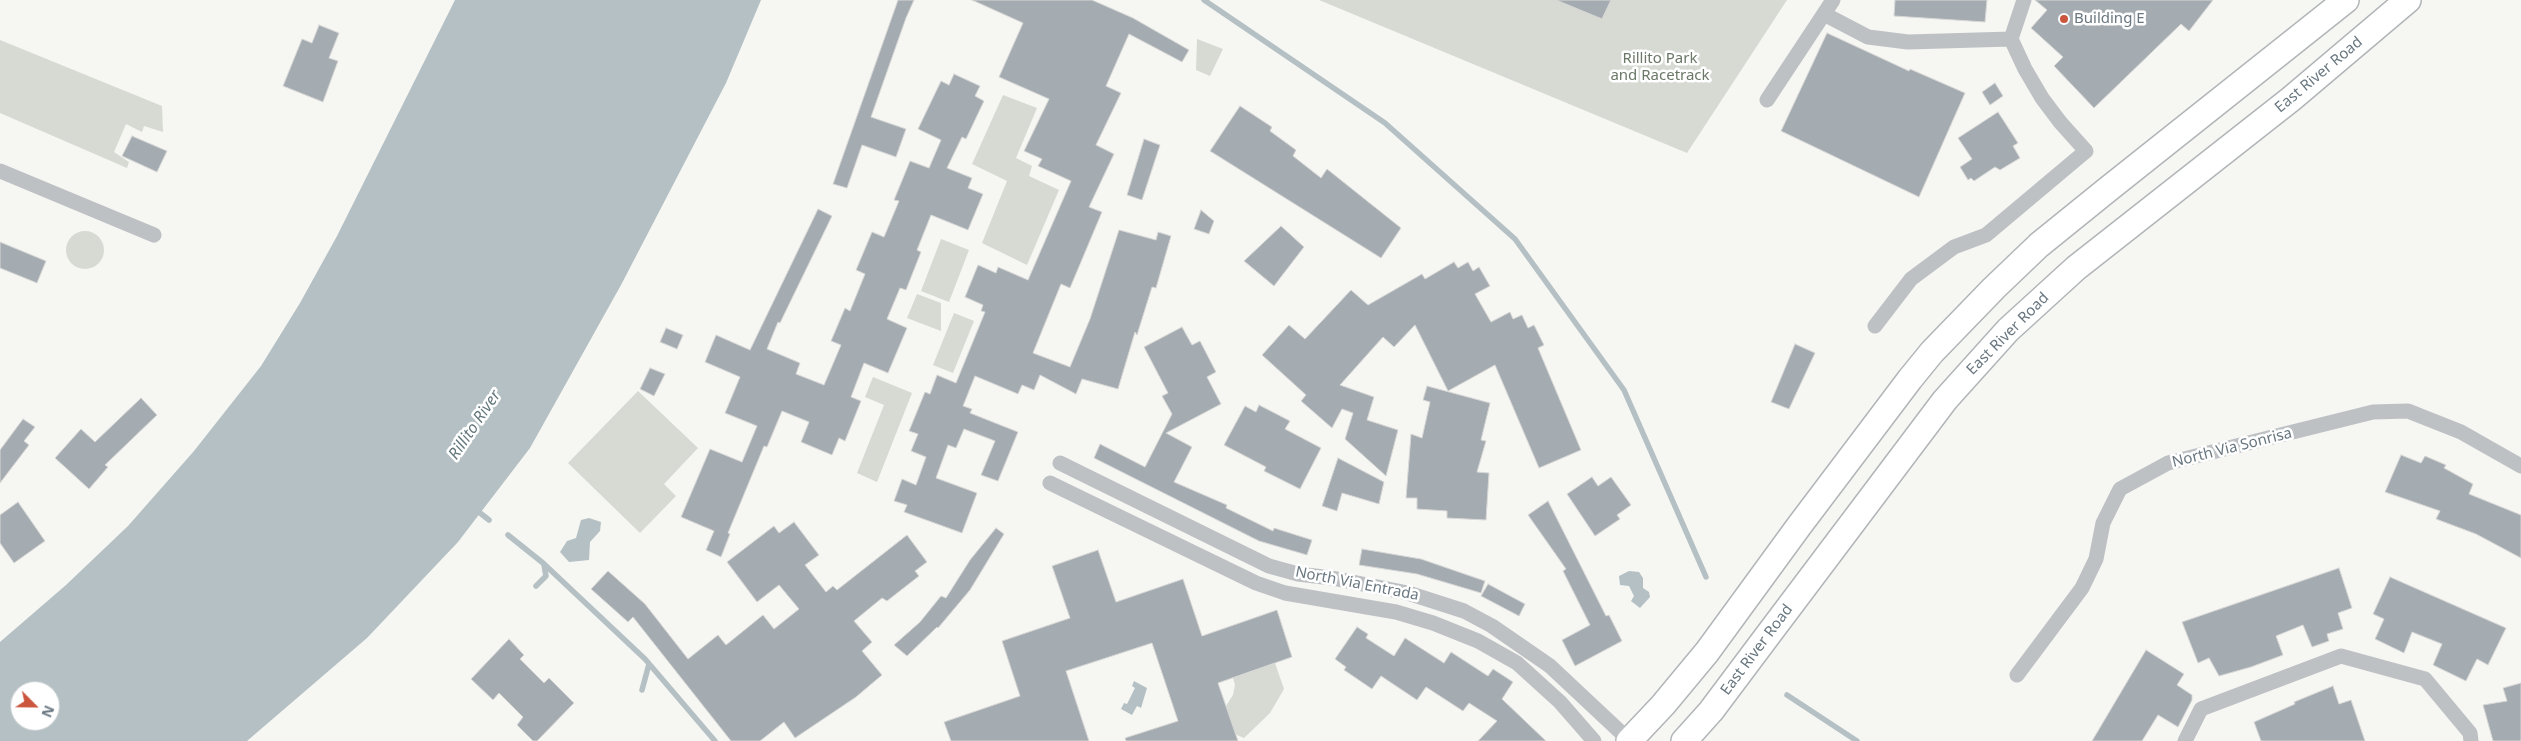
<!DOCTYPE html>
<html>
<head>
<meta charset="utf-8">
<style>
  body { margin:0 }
  #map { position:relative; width:2521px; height:741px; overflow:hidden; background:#f6f6f3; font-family:"Noto Sans",sans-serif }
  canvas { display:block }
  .north { position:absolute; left:10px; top:681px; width:50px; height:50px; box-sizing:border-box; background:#fff; border:1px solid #c3c9cc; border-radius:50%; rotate:113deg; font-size:14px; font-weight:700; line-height:20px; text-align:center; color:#697780 }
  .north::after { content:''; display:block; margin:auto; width:18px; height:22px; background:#cc553d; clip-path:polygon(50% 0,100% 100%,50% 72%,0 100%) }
</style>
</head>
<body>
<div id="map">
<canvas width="2521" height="741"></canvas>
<div class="north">N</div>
</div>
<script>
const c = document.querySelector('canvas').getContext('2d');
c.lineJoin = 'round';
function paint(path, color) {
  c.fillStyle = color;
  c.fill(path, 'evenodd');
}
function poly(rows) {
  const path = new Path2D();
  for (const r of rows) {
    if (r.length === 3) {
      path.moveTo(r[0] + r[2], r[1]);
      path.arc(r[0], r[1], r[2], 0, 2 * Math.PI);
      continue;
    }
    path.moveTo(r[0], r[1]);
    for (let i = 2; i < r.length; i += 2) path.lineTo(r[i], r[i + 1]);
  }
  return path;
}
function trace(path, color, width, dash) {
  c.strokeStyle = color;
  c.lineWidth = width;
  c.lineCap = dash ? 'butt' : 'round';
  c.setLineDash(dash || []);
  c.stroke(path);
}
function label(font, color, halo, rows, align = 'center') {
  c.font = font + ' "Noto Sans",sans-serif';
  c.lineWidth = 5;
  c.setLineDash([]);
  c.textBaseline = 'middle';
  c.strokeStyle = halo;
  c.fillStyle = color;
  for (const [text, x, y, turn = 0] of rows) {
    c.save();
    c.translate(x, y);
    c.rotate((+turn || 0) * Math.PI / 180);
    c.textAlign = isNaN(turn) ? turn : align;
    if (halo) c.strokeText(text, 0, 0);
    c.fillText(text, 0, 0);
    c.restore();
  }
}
const green = poly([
  [1319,0,1787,0,1687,153],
  [1197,39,1223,49,1210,76,1196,70],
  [0,40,162,106,163,132,144,126,142,132,126,124,114,152,129,162,127,168,0,113],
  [1003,95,1037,108,1016,158,1032,166,1029,176,1059,190,1027,265,982,243,1007,181,972,164],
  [85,250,19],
  [941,239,969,250,949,302,921,291],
  [917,294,941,303,941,331,907,318],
  [954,313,974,321,953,373,933,365],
  [873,377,912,393,877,482,857,473,884,405,865,397],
  [638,391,698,448,664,484,676,496,640,533,568,463],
  [1275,663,1284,689,1270,713,1244,738,1235,734,1226,706,1233,695,1235,685,1233,678]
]);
const water = poly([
  [455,0,761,0,726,83,621,285,530,448,458,542,367,638,247,741,0,741,0,642,66,585,128,526,194,451,261,366,300,303,337,236],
  [20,691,50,691,50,721,20,721],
  [589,518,601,522,600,531,590,542,589,560,569,562,560,552,567,541,576,538,581,520],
  [1629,571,1639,572,1643,578,1643,588,1649,592,1650,597,1640,608,1631,601,1634,596,1629,586,1620,585,1619,576],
  [1134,681,1147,688,1141,708,1137,706,1132,715,1121,709,1124,703,1127,704,1135,688,1132,686]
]);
const stream = poly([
  [1204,0,1385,123,1515,239,1624,390,1706,577],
  [475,509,489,520],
  [508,535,543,563,645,659,715,741],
  [536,586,546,576,544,565],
  [642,690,649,664],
  [1787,695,1857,741]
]);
const building = poly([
  [898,0,914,0,906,18,871,117,906,129,896,157,862,145,847,188,833,184,898,0],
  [972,0,1092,0,1133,18,1189,50,1182,62,1129,34,1106,86,1121,93,1096,145,1114,154,1089,207,1102,212,1070,288,1061,284,1033,353,1070,367,1090,319,1119,230,1156,240,1158,232,1171,236,1156,288,1152,287,1137,335,1135,332,1118,389,1082,379,1076,394,1040,375,1034,390,1022,385,1018,394,975,376,963,406,972,409,970,413,1018,432,998,481,981,475,995,441,964,429,956,448,948,445,936,478,977,493,962,533,904,512,907,505,894,501,902,479,916,485,926,457,911,451,918,434,909,431,925,392,930,394,937,375,956,383,985,312,981,311,983,305,965,297,978,265,996,273,998,267,1028,280,1071,181,1038,166,1042,159,1024,151,1049,99,999,77,1023,23,972,0],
  [1556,0,1611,0,1602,19,1556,0],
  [1895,0,1987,0,1985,22,1894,16,1895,0],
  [2035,0,2213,0,2189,31,2181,24,2094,108,2054,66,2063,57,2031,28,2047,10,2035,0],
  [319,25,339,33,329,58,338,61,323,102,283,86,302,39,312,43,319,25],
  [1827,33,1909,71,1910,69,1965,93,1919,197,1781,131,1827,33],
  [954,74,980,86,975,96,984,101,966,139,962,137,947,168,972,178,968,188,983,194,968,230,931,215,917,250,921,252,906,290,900,288,887,319,907,328,888,373,864,363,851,397,861,401,845,441,839,438,832,455,801,442,809,422,782,411,767,447,764,446,728,533,730,534,721,557,706,550,714,531,681,517,710,449,742,462,757,426,725,413,740,377,705,362,716,335,750,350,818,209,832,216,780,323,778,322,767,349,800,363,796,374,824,385,841,345,831,341,845,308,850,311,865,274,856,270,872,232,884,237,899,201,894,200,910,161,929,168,941,140,918,129,941,81,949,85,954,74],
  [1995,83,2003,96,1990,105,1982,92,1995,83],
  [1240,106,1272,127,1270,131,1296,150,1293,156,1321,178,1327,169,1401,228,1381,258,1210,151,1240,106],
  [1998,112,2018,143,2013,146,2020,158,2000,170,1995,167,1974,181,1971,178,1968,180,1960,167,1972,159,1958,138,1998,112],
  [132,136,167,151,157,172,122,156,132,136],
  [1144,139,1160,145,1142,200,1127,195,1144,139],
  [1201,210,1214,221,1209,234,1194,229,1201,210],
  [1281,226,1304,247,1274,286,1244,261,1281,226],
  [0,242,46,261,37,283,0,268,0,242],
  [1454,262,1458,268,1468,262,1473,271,1479,267,1490,286,1475,294,1491,322,1510,312,1513,319,1522,315,1528,328,1534,325,1544,345,1538,348,1581,450,1539,468,1495,365,1448,391,1415,325,1394,347,1383,337,1340,385,1374,397,1367,420,1398,430,1386,476,1345,439,1353,413,1342,409,1332,428,1301,401,1306,395,1262,355,1289,325,1305,339,1351,290,1368,305,1422,274,1425,279,1454,262],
  [1182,327,1192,345,1200,341,1216,372,1207,377,1221,404,1166,433,1192,447,1174,482,1227,505,1226,508,1273,531,1274,528,1312,540,1307,555,1259,541,1094,458,1100,444,1145,467,1172,414,1162,396,1168,393,1144,347,1182,327],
  [666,328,683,335,677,349,660,342,666,328],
  [1795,344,1815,353,1789,409,1771,402,1795,344],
  [650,368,665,374,654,396,640,389,650,368],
  [1427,386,1490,403,1481,440,1486,441,1477,472,1489,473,1486,520,1447,518,1447,511,1417,509,1417,498,1406,498,1411,434,1422,438,1430,402,1423,400,1427,386],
  [141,398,157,415,105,465,108,467,89,489,55,458,81,429,95,442,141,398],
  [1259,405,1290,421,1285,429,1321,448,1300,489,1264,471,1266,467,1224,445,1245,406,1256,412,1259,405],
  [23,419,35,427,24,441,29,445,0,483,0,450,23,419],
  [2401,455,2421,463,2425,456,2446,465,2444,468,2473,484,2469,494,2521,515,2521,558,2476,534,2436,519,2440,511,2385,492,2401,455],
  [1338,458,1384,482,1379,504,1342,493,1337,511,1322,506,1338,458],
  [1592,477,1598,486,1611,477,1631,505,1617,515,1620,519,1595,536,1567,494,1592,477],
  [1548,501,1606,616,1609,615,1622,641,1575,666,1562,640,1590,625,1563,571,1566,569,1528,515,1548,501],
  [18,502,45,541,14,563,0,543,0,515,18,502],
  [794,522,819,555,805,565,826,592,833,586,837,590,907,535,927,562,915,571,919,576,887,601,882,598,854,621,872,642,862,651,882,675,856,697,795,738,784,722,760,741,731,741,633,617,628,622,591,589,608,571,645,604,688,659,718,635,726,645,763,615,774,629,799,609,779,585,757,602,727,562,774,526,779,533,794,522],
  [996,528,1004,534,970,590,938,628,937,627,907,656,894,645,920,622,941,596,946,598,970,560,996,528],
  [1362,549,1421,559,1485,581,1481,593,1417,574,1359,565,1362,549],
  [1098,550,1116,602,1183,579,1202,636,1277,610,1292,657,1218,683,1238,741,1126,741,1125,738,1178,721,1152,643,1066,671,1089,741,951,741,944,722,1020,696,1002,641,1070,618,1052,566,1098,550],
  [2339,568,2352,608,2338,613,2343,629,2327,634,2329,641,2312,647,2303,625,2276,636,2283,655,2251,667,2219,676,2209,658,2198,663,2182,622,2339,568],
  [2390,577,2506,628,2488,665,2477,659,2466,681,2433,665,2442,644,2412,632,2404,653,2375,639,2384,619,2373,614,2390,577],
  [1488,584,1525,604,1519,616,1481,596,1488,584],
  [1357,627,1368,634,1366,638,1394,656,1405,638,1444,663,1451,652,1488,676,1493,669,1513,682,1502,699,1546,741,1478,741,1497,721,1469,703,1463,711,1426,687,1417,700,1381,676,1372,689,1344,670,1346,667,1335,659,1357,627],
  [509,639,524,655,520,659,544,683,549,678,574,703,537,741,533,741,517,725,523,717,499,693,493,700,471,679,509,639],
  [2146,650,2184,674,2177,685,2192,695,2192,700,2178,727,2158,715,2142,741,2092,741,2146,650],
  [2521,683,2521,741,2493,741,2483,705,2507,701,2503,688,2521,683],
  [2333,686,2339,704,2351,700,2365,741,2261,741,2254,722,2295,704,2294,702,2333,686]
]);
const minor = poly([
  [1824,14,1868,37,1908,42,2011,39],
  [1767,100,1833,0],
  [0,171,154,235],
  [1875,326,1911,279,1954,247,1986,235,2086,151,2060,122,2042,98,2025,69,2011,39,2024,0],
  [1060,463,1269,566,1298,574,1332,578,1408,593,1464,611,1492,626,1550,666,1630,741],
  [1050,483,1256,583,1285,593,1396,612,1433,623,1478,641,1517,663,1560,702,1594,741],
  [2017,675,2082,588,2096,559,2103,523,2120,489,2168,463,2373,412,2408,411,2461,432,2521,466],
  [2185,741,2201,709,2341,656,2425,679,2470,733,2471,741]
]);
const primary = poly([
  [1629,741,1663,705,1707,652,1799,526,1910,379,1932,352,1994,288,2039,245,2107,190,2346,0],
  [1684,741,1711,711,1771,631,1945,400,2008,330,2076,268,2291,99,2408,0]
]);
const markers = [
  [2064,19,5,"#cc553d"]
];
const poiNames = [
  ["Building E",2074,19]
];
const parkNames = [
  ["Rillito Park",1660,59],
  ["and Racetrack",1660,76]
];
const streetNames = [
  ["East River Road",2319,75,-40],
  ["East River Road",2008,334,-45],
  ["North Via Sonrisa",2232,448,-14],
  ["North Via Entrada",1357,584,11],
  ["East River Road",1757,650,-53]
];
const waterNames = [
  ["Rillito River",475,425,-56]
];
paint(green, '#d6dad3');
paint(water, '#b4c0c3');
trace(stream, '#b4c0c3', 5.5);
paint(building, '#a5acb1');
trace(building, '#d7d7d6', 1);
trace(primary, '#b1b5b8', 28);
trace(minor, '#bdc1c4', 15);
trace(primary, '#fff', 25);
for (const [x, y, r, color] of markers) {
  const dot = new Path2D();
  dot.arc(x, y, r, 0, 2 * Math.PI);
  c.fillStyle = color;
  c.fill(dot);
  trace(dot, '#fff', 2);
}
label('15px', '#697780', '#fff', poiNames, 'left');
label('15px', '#6b7867', '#fff', parkNames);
label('15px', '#697780', '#fff', streetNames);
label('italic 16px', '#64777c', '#fff', waterNames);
</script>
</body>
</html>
